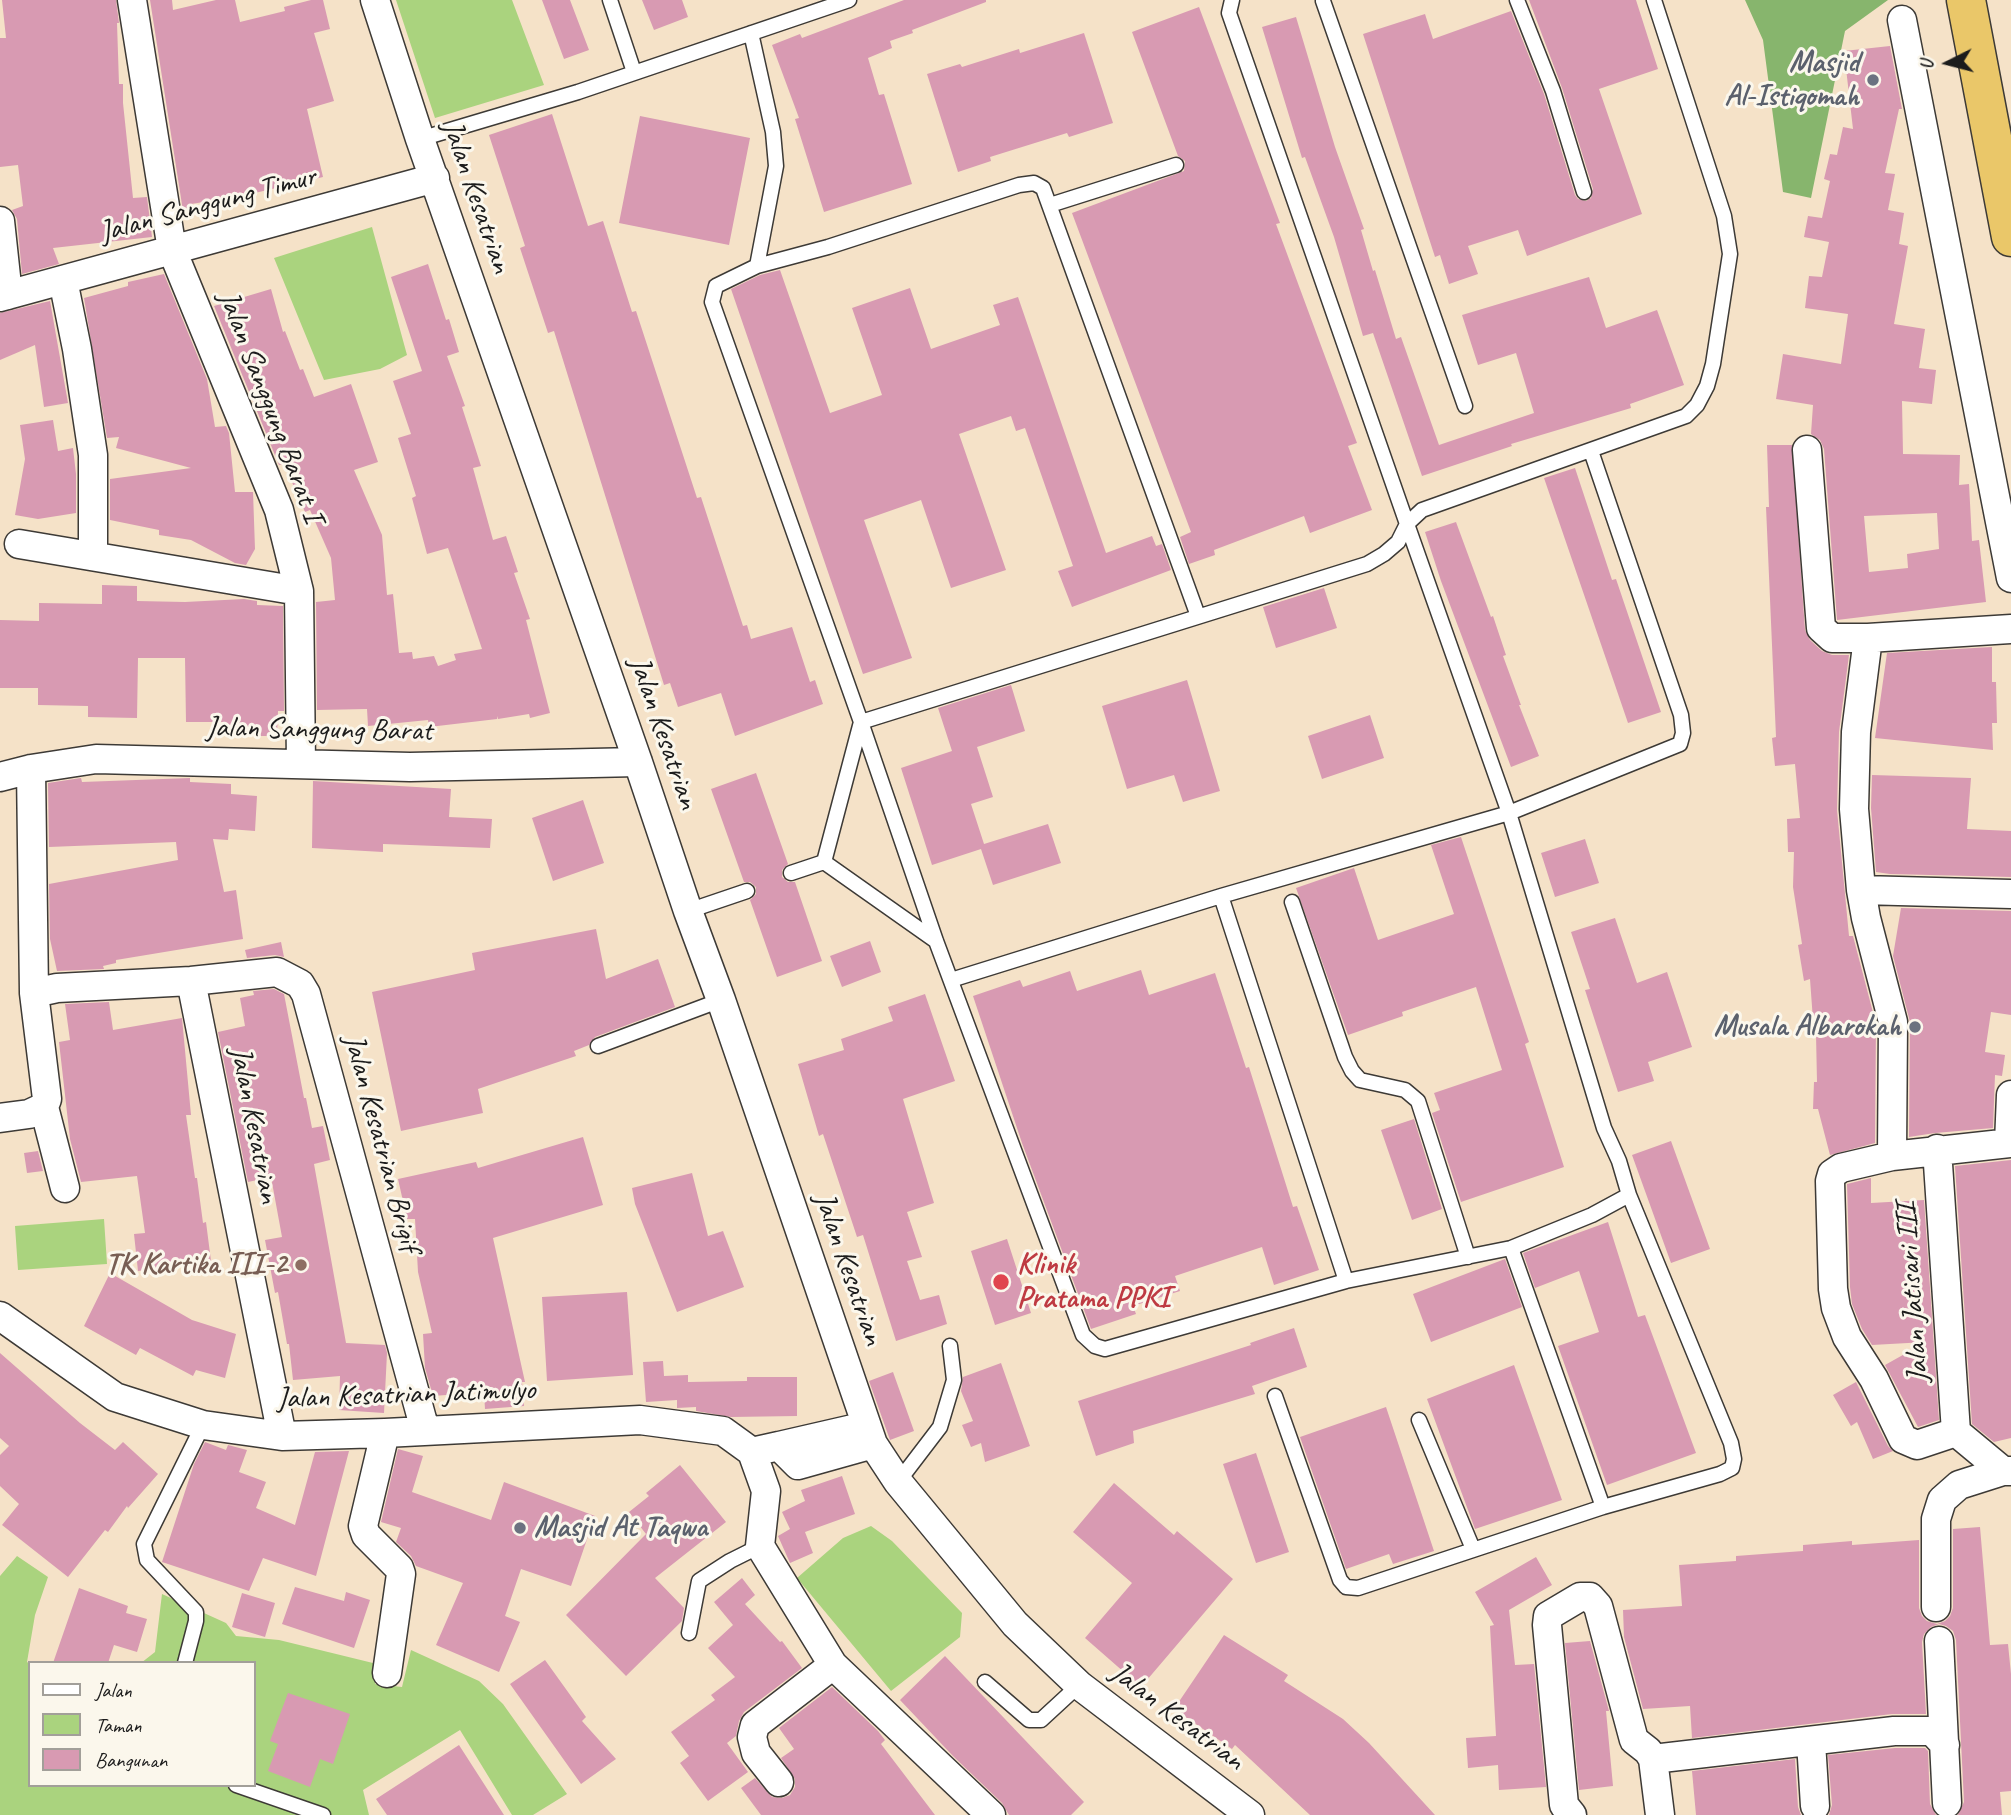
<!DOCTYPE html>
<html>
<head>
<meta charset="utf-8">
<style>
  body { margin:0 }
  #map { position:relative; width:2011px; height:1815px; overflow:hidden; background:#f5e2c8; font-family:Caveat,sans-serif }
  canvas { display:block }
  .legend { position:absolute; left:28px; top:1661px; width:228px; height:126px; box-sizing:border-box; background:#fbf7ec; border:2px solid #a29f99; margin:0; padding:9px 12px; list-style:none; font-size:21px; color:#1c1c1c }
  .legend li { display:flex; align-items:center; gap:14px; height:35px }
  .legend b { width:35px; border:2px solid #a29f99 }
  .north { position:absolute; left:1913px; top:28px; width:70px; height:70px; -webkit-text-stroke:5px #fbf7ec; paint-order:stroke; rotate:264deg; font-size:19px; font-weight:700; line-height:28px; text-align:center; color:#1c1c1c }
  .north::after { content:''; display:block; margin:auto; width:24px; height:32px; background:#1c1c1c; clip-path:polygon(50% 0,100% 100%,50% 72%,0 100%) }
</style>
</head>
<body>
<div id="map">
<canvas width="2011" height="1815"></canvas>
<ul class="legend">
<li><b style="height:9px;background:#fff"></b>Jalan</li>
<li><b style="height:19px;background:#aad37e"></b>Taman</li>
<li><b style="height:19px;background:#d89ab2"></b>Bangunan</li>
</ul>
<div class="north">U</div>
</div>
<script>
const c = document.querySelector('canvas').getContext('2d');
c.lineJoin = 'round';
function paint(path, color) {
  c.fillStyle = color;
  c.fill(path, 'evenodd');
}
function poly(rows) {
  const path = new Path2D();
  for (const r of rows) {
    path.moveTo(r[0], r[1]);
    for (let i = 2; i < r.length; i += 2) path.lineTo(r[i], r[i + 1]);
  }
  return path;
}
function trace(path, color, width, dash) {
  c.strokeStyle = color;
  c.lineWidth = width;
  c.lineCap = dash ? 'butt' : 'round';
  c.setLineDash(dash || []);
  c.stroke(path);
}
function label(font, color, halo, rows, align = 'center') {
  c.font = font + ' Caveat,sans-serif';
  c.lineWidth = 6;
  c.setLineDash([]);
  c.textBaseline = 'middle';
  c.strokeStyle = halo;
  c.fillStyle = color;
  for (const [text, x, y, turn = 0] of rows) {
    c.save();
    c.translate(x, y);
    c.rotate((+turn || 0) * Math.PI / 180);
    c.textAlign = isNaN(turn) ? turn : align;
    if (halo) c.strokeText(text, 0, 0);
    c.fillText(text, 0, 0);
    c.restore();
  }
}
const green = poly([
  [396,0,512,0,544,85,435,118],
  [372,227,407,355,380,369,324,380,274,258],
  [104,1219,107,1264,18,1270,15,1226],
  [871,1526,892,1541,962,1613,960,1637,891,1691,797,1578,843,1538],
  [17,1556,48,1577,35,1615,27,1662,30,1664,30,1785,254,1785,254,1663,141,1663,155,1652,162,1594,226,1623,236,1636,279,1640,377,1664,375,1684,402,1687,411,1650,479,1681,503,1704,567,1794,533,1815,512,1815,460,1730,363,1790,369,1815,0,1815,0,1576]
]);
const forest = poly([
  [1745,0,1888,0,1845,31,1811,198,1783,192,1763,40]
]);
const building = poly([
  [2,0,116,0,119,23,117,23,119,84,123,84,123,103,133,198,147,197,152,237,53,248,59,264,22,274,17,219,12,210,23,206,18,165,0,167,0,38,6,38],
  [150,0,172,0,173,10,216,0,235,0,240,22,285,11,284,7,311,0,323,0,330,29,314,33,334,101,307,109,323,177,242,196,191,204,191,210,183,211],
  [542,0,570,0,589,50,564,59],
  [642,0,682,0,688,17,654,30],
  [904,0,986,0,986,2,912,30,913,33,890,41,892,48,868,58,879,95,884,94,912,184,824,212,795,119,799,118,772,45,800,34,802,38],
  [1529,0,1636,0,1658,69,1599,89,1642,214,1527,256,1518,230,1468,246,1478,274,1449,284,1440,255,1435,257,1363,34,1425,14,1433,39,1511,11,1544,94,1575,195,1578,199,1586,201,1591,198,1593,189,1562,88],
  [1199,7,1280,223,1276,224,1357,443,1348,446,1372,510,1310,533,1304,516,1214,550,1215,555,1189,564,1180,537,1191,532,1072,213,1184,171,1185,161,1178,156,1132,32],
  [1296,17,1335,147,1364,229,1361,230,1373,271,1375,270,1396,339,1401,337,1439,445,1534,413,1516,353,1478,365,1462,315,1589,277,1606,328,1657,310,1684,385,1630,404,1631,408,1511,444,1512,446,1422,476,1373,333,1363,336,1334,237,1305,157,1302,158,1262,27],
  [1084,33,1113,123,1069,137,1067,133,990,157,991,161,958,172,927,74,960,64,962,67,1019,49,1020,53],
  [1890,46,1902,109,1899,109,1885,173,1895,174,1888,210,1904,213,1899,244,1908,246,1894,324,1925,329,1919,368,1936,370,1932,404,1902,401,1903,454,1960,455,1959,485,1969,484,1972,541,1979,540,1986,602,1837,620,1824,449,1820,440,1811,434,1813,405,1776,399,1783,354,1841,364,1848,314,1805,308,1809,276,1822,277,1829,242,1804,237,1808,216,1822,218,1830,181,1824,179,1830,154,1837,155,1843,127,1853,129,1844,51],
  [1937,513,1939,549,1907,554,1908,568,1869,572,1864,516],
  [552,114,588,226,603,221,632,312,636,311,697,498,701,497,743,626,747,625,751,639,792,627,810,682,815,680,823,704,735,736,721,693,678,707,670,683,664,685,554,331,548,333,520,248,525,246,489,135],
  [640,116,750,138,729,245,619,223],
  [428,264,446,320,449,319,459,352,447,356,465,406,462,407,481,466,473,468,493,540,506,536,518,572,514,573,530,619,526,620,550,713,530,718,529,714,498,719,497,716,497,719,429,727,428,720,368,726,367,709,317,710,316,602,335,600,331,558,310,510,305,512,284,464,279,465,214,306,271,289,283,332,285,331,300,370,303,369,314,397,351,384,378,462,354,470,382,535,387,595,393,594,399,653,412,652,413,659,434,656,438,666,456,660,454,654,482,649,448,548,427,554,412,498,416,496,398,438,411,434,393,381,422,371,391,277],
  [780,270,830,413,882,395,852,308,910,288,931,349,1000,325,993,305,1018,297,1106,553,1152,536,1156,546,1162,544,1171,570,1072,607,1058,571,1073,566,1025,428,1016,431,1011,416,959,434,1006,570,951,588,921,500,864,520,912,658,863,674,731,289,760,275],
  [164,274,207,379,215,427,226,426,229,433,235,492,253,492,255,549,246,565,235,563,191,540,159,535,159,530,110,520,110,479,191,468,116,448,119,437,107,438,84,298,128,286,128,282],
  [50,301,68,403,44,407,35,345,0,360,0,313],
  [53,420,58,451,73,448,76,474,76,513,38,519,15,515,25,459,20,425],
  [1767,445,1792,445,1805,630,1810,640,1822,651,1832,655,1849,655,1839,732,1837,810,1849,936,1853,936,1876,1024,1875,1143,1830,1155,1818,1109,1813,1109,1814,1082,1817,1082,1816,1034,1814,1034,1810,979,1804,981,1798,945,1802,944,1793,887,1794,852,1788,852,1787,819,1800,818,1795,764,1775,766,1772,738,1776,737,1766,507,1769,507],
  [1575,468,1612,580,1616,579,1661,712,1628,723,1544,478],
  [1456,522,1491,617,1493,616,1506,655,1503,656,1521,705,1519,705,1539,756,1511,767,1441,581,1425,532],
  [102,585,137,586,137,601,185,602,244,599,257,601,257,605,283,606,284,711,278,711,277,736,226,736,226,722,186,722,185,658,138,658,137,718,88,717,88,706,38,705,38,688,0,688,0,620,39,621,39,603,102,604],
  [1324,588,1337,628,1276,648,1263,607],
  [1992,647,1992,682,1996,682,1997,723,1992,723,1993,750,1875,738,1887,653],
  [1187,680,1220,791,1183,802,1174,775,1127,789,1102,706],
  [1011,685,1025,731,977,747,993,797,971,804,984,844,1048,824,1061,863,993,885,981,849,932,865,901,768,952,751,938,708],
  [1370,715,1384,758,1322,779,1308,736],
  [756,773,788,864,782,870,782,877,788,882,795,882,822,961,777,977,750,900,756,894,756,887,750,882,744,882,711,789],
  [1872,775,1971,778,1967,829,2011,831,2011,877,1890,874,1876,872,1871,808],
  [81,778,82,782,190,778,190,782,231,784,231,794,257,796,255,831,229,829,228,840,213,839,224,892,236,890,243,939,116,960,116,963,103,966,104,969,57,971,50,939,49,884,178,860,176,842,49,847,48,783],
  [313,781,451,789,449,817,492,819,490,848,383,844,383,852,312,848],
  [583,800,604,863,553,881,532,818],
  [1461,837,1529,1042,1525,1044,1564,1167,1461,1202,1432,1113,1440,1110,1434,1093,1502,1070,1476,987,1402,1012,1403,1016,1348,1035,1296,888,1354,868,1378,940,1454,914,1431,845],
  [1585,839,1599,883,1555,897,1541,853],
  [1901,908,2011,911,2011,1015,1991,1012,1985,1052,2005,1055,2002,1076,1995,1075,1993,1128,1935,1133,1909,1137,1910,1022,1893,956],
  [1615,918,1637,983,1667,972,1692,1047,1648,1062,1654,1081,1618,1092,1585,990,1590,989,1571,932],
  [596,929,606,979,658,959,675,1007,595,1037,589,1045,574,1051,576,1056,478,1089,483,1113,401,1131,372,992,475,970,472,953],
  [870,941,881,972,842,987,830,956],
  [281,942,284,957,275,955,247,958,245,950],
  [1141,970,1149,995,1215,973,1246,1068,1249,1067,1293,1207,1297,1206,1319,1270,1274,1285,1262,1247,1175,1276,1180,1291,1133,1306,1136,1314,1091,1329,1022,1143,973,996,1020,980,1023,987,1070,971,1077,991],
  [274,989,284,994,304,1098,306,1098,312,1128,323,1126,330,1160,314,1164,346,1343,385,1345,387,1353,384,1413,339,1410,340,1376,293,1380,289,1344,287,1344,278,1292,275,1293,265,1240,282,1237,271,1177,248,1182,218,1032,245,1026,240,998,254,995,253,991],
  [925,994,955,1081,903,1099,934,1203,907,1212,922,1257,907,1261,920,1300,939,1295,947,1324,896,1341,863,1235,857,1237,823,1134,819,1136,798,1064,844,1050,841,1039,893,1021,888,1007],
  [109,1002,113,1030,182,1018,191,1115,186,1115,195,1178,197,1178,203,1223,206,1222,211,1261,138,1271,134,1234,145,1233,137,1176,81,1182,70,1139,59,1042,70,1040,65,1004],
  [1414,1119,1442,1209,1412,1220,1381,1130],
  [583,1137,603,1205,493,1238,525,1382,522,1382,524,1406,485,1409,484,1392,433,1396,425,1368,423,1334,432,1333,418,1272,415,1219,407,1219,398,1179,476,1162,478,1168],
  [1671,1141,1710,1249,1671,1263,1632,1155],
  [38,1151,43,1171,27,1173,24,1153],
  [2011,1160,2011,1438,1994,1442,1972,1424,1955,1166],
  [692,1173,708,1236,723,1231,744,1287,677,1312,635,1204,632,1188],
  [1871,1178,1871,1203,1924,1200,1939,1420,1918,1427,1885,1365,1926,1342,1872,1345,1862,1329,1852,1304,1850,1287,1847,1184],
  [1608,1222,1638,1317,1645,1315,1696,1453,1607,1485,1558,1346,1599,1332,1579,1271,1535,1288,1523,1253],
  [1007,1239,1031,1313,995,1325,971,1251],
  [1505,1259,1522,1307,1431,1342,1413,1294],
  [110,1273,192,1320,236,1334,225,1378,196,1370,193,1376,140,1348,136,1355,84,1326],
  [627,1292,633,1375,547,1381,542,1297],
  [1294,1328,1307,1367,1252,1386,1255,1394,1133,1431,1134,1443,1096,1456,1078,1401,1251,1345,1250,1343],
  [0,1353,80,1423,115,1450,123,1442,158,1474,128,1508,127,1506,108,1532,105,1530,68,1577,2,1525,19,1504,0,1486,0,1455,9,1446,0,1438],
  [663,1361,664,1376,688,1375,688,1382,747,1381,747,1377,797,1377,797,1416,731,1417,696,1411,696,1407,677,1408,677,1400,646,1402,643,1362],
  [1001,1363,1030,1446,985,1462,981,1443,971,1447,962,1425,973,1421,961,1391,963,1377],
  [1514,1365,1562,1500,1475,1529,1427,1399],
  [893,1372,914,1431,890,1440,869,1381],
  [1856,1382,1888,1446,1893,1451,1873,1459,1857,1422,1851,1426,1833,1395],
  [1386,1407,1434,1551,1393,1564,1389,1554,1346,1569,1300,1437],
  [205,1442,226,1450,228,1445,247,1450,239,1472,266,1482,256,1508,295,1525,315,1452,349,1451,316,1576,263,1558,249,1591,162,1562,194,1464],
  [398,1449,423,1456,412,1492,491,1520,504,1482,595,1516,571,1586,521,1569,505,1616,520,1622,499,1672,436,1645,463,1583,416,1566,411,1556,396,1542,401,1528,381,1522],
  [1256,1453,1289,1552,1256,1563,1223,1464],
  [680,1465,726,1522,655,1578,684,1608,682,1621,626,1676,566,1615,646,1534,629,1512,649,1496,646,1493],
  [842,1476,855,1514,805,1532,813,1553,790,1563,778,1536,790,1529,782,1512,805,1501,801,1490],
  [1114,1483,1174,1535,1177,1531,1233,1579,1141,1687,1085,1638,1132,1583,1073,1532],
  [1980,1527,1990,1645,2008,1644,2011,1674,2011,1791,2000,1792,2002,1815,1958,1815,1964,1802,1956,1640,1953,1631,1946,1626,1939,1624,1931,1627,1924,1634,1922,1642,1926,1714,1892,1714,1692,1738,1690,1706,1643,1709,1624,1637,1623,1610,1682,1606,1679,1565,1736,1561,1736,1556,1803,1551,1803,1545,1852,1541,1852,1545,1919,1540,1919,1608,1922,1616,1927,1621,1937,1624,1945,1621,1950,1616,1953,1608,1953,1529],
  [1536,1557,1552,1585,1509,1610,1515,1665,1534,1664,1546,1787,1499,1790,1498,1765,1468,1768,1466,1738,1496,1736,1490,1626,1494,1625,1475,1592],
  [742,1578,755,1595,745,1604,780,1642,782,1641,802,1668,744,1712,739,1721,736,1736,727,1743,748,1772,708,1801,680,1763,689,1756,671,1732,715,1700,711,1695,735,1677,708,1648,733,1625,714,1602],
  [295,1587,344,1601,346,1592,370,1600,354,1648,282,1624],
  [79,1588,128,1606,126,1613,147,1619,137,1652,114,1645,108,1663,53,1663],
  [242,1593,275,1603,265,1637,232,1627],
  [1224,1635,1288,1675,1284,1681,1343,1719,1369,1743,1435,1815,1310,1815,1235,1745,1232,1749,1174,1709],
  [1590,1641,1609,1711,1606,1711,1613,1786,1579,1790,1565,1643],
  [945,1656,1084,1802,1071,1815,1009,1815,1002,1803,953,1756,900,1700],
  [545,1660,586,1717,582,1721,616,1759,581,1784,510,1684],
  [832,1687,878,1731,885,1740,881,1744,935,1815,761,1815,741,1788,755,1778,772,1797,782,1798,790,1795,795,1787,795,1779,781,1758,794,1749,779,1728],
  [288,1693,350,1714,333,1764,320,1759,310,1787,268,1771,278,1744,270,1741],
  [459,1745,504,1815,387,1815,376,1799],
  [1895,1748,1925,1748,1928,1751,1930,1804,1936,1815,1829,1815,1832,1805,1828,1755],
  [1795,1759,1798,1807,1801,1815,1696,1815,1692,1771]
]);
const service = poly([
  [610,0,634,72],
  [1232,0,1229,13,1407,524,1509,813,1604,1128,1619,1161,1629,1195,1592,1215,1511,1248,1346,1281,1105,1349,1095,1346,1083,1335,936,941,861,722,1367,564,1384,554,1398,542,1407,524,1422,510,1686,416,1697,405,1707,386,1713,364,1730,254,1724,216,1654,0],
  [1517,0,1553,91,1584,192],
  [1323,1,1465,406],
  [751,33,773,132,776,166,757,266,716,286,712,302,861,722,824,862],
  [420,139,578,92,849,0],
  [1050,205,1176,165],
  [757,266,828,247,1019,185,1034,183,1043,188,1198,616],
  [791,873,824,862,936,941],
  [1221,896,1346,1281],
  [1292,902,1345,1057,1352,1071,1360,1080,1405,1090,1418,1101,1468,1257],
  [688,911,747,891],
  [951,980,1221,896,1509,813,1680,744,1683,733,1681,715,1591,451],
  [598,1046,721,1000],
  [1511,1248,1603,1507],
  [1275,1396,1340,1580,1346,1587,1358,1588,1603,1507,1720,1474,1732,1468,1734,1459,1731,1443,1629,1195],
  [1419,1420,1473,1549],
  [898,1482,940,1427,954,1380,950,1346],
  [689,1633,699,1581,730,1561,760,1546],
  [185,1663,196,1621,196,1612,147,1560,144,1544,203,1425],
  [985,1682,1029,1720,1041,1720,1079,1685],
  [236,1785,323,1815]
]);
const minor = poly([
  [132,0,172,250,279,510,299,591,301,764],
  [375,0,420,139,638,762,688,911,721,1000,873,1444,898,1482,1015,1624,1079,1685,1250,1815],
  [1902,20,2011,578],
  [0,221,8,295],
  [63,280,77,349,93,455,93,556],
  [0,297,435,178],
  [1807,450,1821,628,1832,638,1868,638],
  [19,544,299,591],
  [2011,629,1868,638,1856,732,1854,809,1861,890,2011,894],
  [0,777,31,769,96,759,410,767,638,762],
  [1861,890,1866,918,1893,1022,1892,1156,1841,1168,1832,1174,1830,1181,1833,1289,1836,1308,1847,1337,1874,1379,1903,1439,1917,1445,1956,1432],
  [191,981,282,1436],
  [34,993,57,988,191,981,277,972,300,984,306,994,425,1430],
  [44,1107,65,1188],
  [0,1118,29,1114,44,1107,47,1099,34,993,31,769],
  [2009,1143,2011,1095],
  [1937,1149,1956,1432,2003,1471,2011,1471],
  [1892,1156,2011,1143],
  [0,1316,115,1397,203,1425,282,1436,385,1433,640,1420,723,1431,752,1452],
  [385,1433,363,1526,366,1535,399,1568,401,1574,387,1673],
  [873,1444,798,1465,779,1446,752,1452,766,1491,760,1546,833,1665,991,1815],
  [779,1446,866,1426],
  [1936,1607,1936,1519,1942,1500,1959,1485,2003,1471],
  [1939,1641,1947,1803],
  [1811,1742,1815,1806],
  [1653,1759,1894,1731,1932,1731,1945,1745],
  [779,1782,756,1753,752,1737,755,1725,833,1665],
  [1572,1815,1564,1805,1547,1625,1548,1616,1580,1597,1590,1597,1598,1606,1634,1740,1648,1751,1653,1759,1660,1815]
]);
const motorway = poly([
  [1966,0,2011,237]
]);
const markers = [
  [1873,80,7,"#6b7280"],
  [1915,1027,7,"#6b7280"],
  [301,1265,7,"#8d6e63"],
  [1001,1282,9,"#e0444e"],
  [520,1528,7,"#6b7280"]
];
const worshipNames = [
  ["Masjid",1859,63],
  ["Al-Istiqomah",1859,97],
  ["Musala Albarokah",1901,1027],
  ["Masjid At Taqwa",534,1528,"left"]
];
const streetNames = [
  ["Jalan Kesatrian",476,197,71],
  ["Jalan Sanggung Timur",208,205,-15],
  ["Jalan Sanggung Barat I",270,407,69],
  ["Jalan Sanggung Barat",319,730,1],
  ["Jalan Kesatrian",663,733,71],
  ["Jalan Kesatrian",254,1125,79],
  ["Jalan Kesatrian Brigif",381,1143,75],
  ["Jalan Kesatrian",848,1269,71],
  ["Jalan Jatisari III",1913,1293,-94],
  ["Jalan Kesatrian Jatimulyo",406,1395,-2],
  ["Jalan Kesatrian",1177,1717,37]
];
const educationNames = [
  ["TK Kartika III-2",287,1265]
];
const healthNames = [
  ["Klinik",1017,1265],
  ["Pratama PPKI",1017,1299]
];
paint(green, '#aad37e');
paint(forest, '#87b56d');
paint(building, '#d89ab2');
trace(service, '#3d3a36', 17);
trace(minor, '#3d3a36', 31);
trace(motorway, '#3d3a36', 41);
trace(service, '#fff', 14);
trace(minor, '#fff', 28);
trace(motorway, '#eac769', 38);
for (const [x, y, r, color] of markers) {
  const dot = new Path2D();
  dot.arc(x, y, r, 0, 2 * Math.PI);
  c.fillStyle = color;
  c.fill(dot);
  trace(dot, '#fbf7ec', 2.5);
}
label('bold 30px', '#5b616d', '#fbf7ec', worshipNames, 'right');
label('30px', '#1c1c1c', '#fbf7ec', streetNames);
label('bold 30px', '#785e54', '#fbf7ec', educationNames, 'right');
label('bold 30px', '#be3a42', '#fbf7ec', healthNames, 'left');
</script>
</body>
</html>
